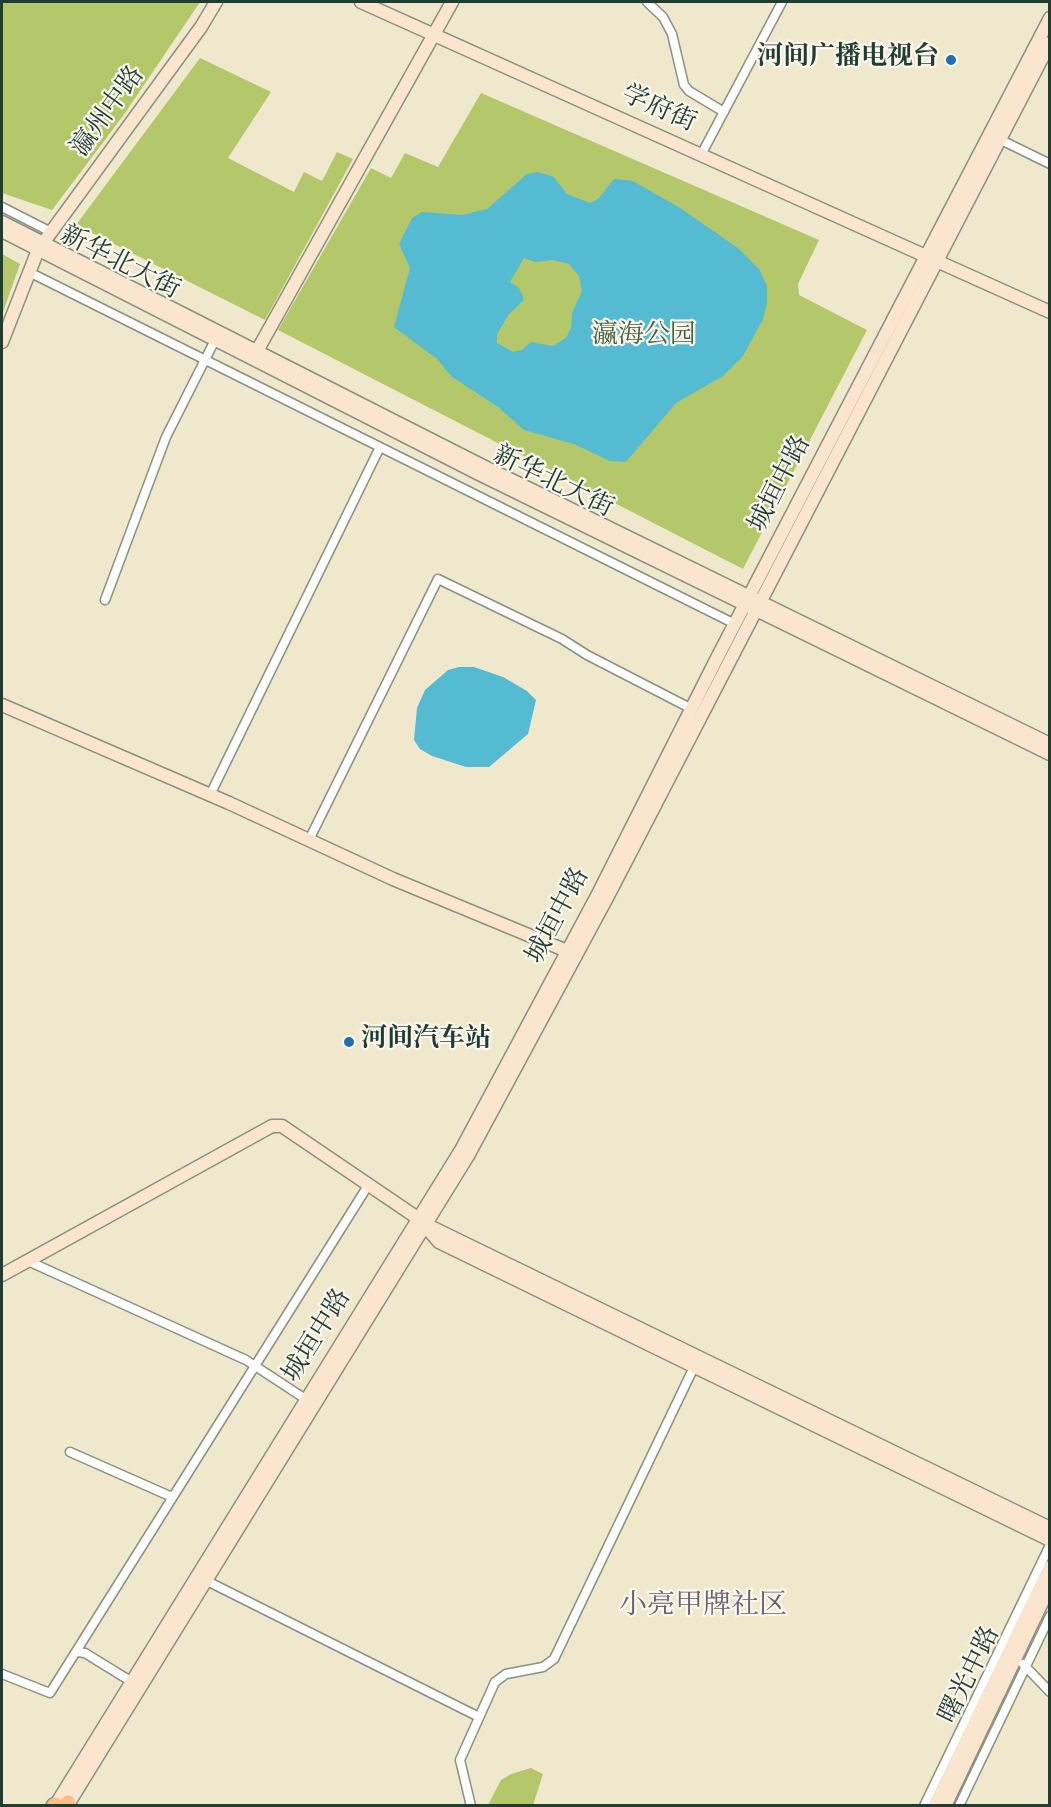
<!DOCTYPE html>
<html>
<head>
<meta charset="utf-8">
<style>
  body { margin:0 }
  #map { position:relative; width:1051px; height:1807px; overflow:hidden; background:#f0e8cd; font-family:"Sorts Mill Goudy",serif }
  canvas { display:block }
  .frame { position:absolute; inset:0; border:3px solid #1f3d34; pointer-events:none }
</style>
</head>
<body>
<div id="map">
<canvas width="1051" height="1807"></canvas>
<div class="frame"></div>
</div>
<script>
const c = document.querySelector('canvas').getContext('2d');
c.lineJoin = 'round';
function paint(path, color) {
  c.fillStyle = color;
  c.fill(path, 'evenodd');
}
function poly(rows) {
  const path = new Path2D();
  for (const r of rows) {
    path.moveTo(r[0], r[1]);
    for (let i = 2; i < r.length; i += 2) path.lineTo(r[i], r[i + 1]);
  }
  return path;
}
function trace(path, color, width, dash) {
  c.strokeStyle = color;
  c.lineWidth = width;
  c.lineCap = dash ? 'butt' : 'round';
  c.setLineDash(dash || []);
  c.stroke(path);
}
function label(font, color, halo, rows, align = 'center') {
  c.font = font + ' "Sorts Mill Goudy","Noto Serif SC",serif';
  c.lineWidth = 4.5;
  c.setLineDash([]);
  c.textBaseline = 'middle';
  c.strokeStyle = halo;
  c.fillStyle = color;
  for (const [text, x, y, turn = 0] of rows) {
    c.save();
    c.translate(x, y);
    c.rotate((+turn || 0) * Math.PI / 180);
    c.textAlign = isNaN(turn) ? turn : align;
    if (halo) c.strokeText(text, 0, 0);
    c.fillText(text, 0, 0);
    c.restore();
  }
}
const green = poly([
  [2,2,200,2,123,116,52,210,2,193],
  [200,58,271,92,228,158,294,192,304,172,322,181,337,152,353,159,265,320,76,225],
  [481,93,819,240,798,284,799,295,867,330,743,569,278,330,371,168,391,178,405,153,438,167],
  [2,254,20,264,2,315],
  [531,1768,543,1774,533,1805,488,1805,501,1780,511,1774]
]);
const water = poly([
  [538,172,554,177,567,194,590,203,598,199,614,179,633,181,680,208,739,249,759,269,767,286,767,303,763,319,743,356,723,376,676,403,626,462,610,461,574,444,524,430,498,407,452,377,437,359,394,327,410,268,399,244,412,218,422,212,462,215,487,209,527,174],
  [524,258,535,262,553,260,569,264,579,276,582,291,572,313,571,328,566,338,553,346,531,342,522,350,513,352,497,343,497,334,509,314,524,300,519,288,510,282],
  [459,667,474,667,503,677,527,691,536,700,528,734,489,767,466,767,432,756,420,749,414,740,417,708,425,690,448,670]
]);
const street = poly([
  [647,2,663,17,672,34,684,85,689,91,724,112],
  [999,139,1050,164],
  [701,155,782,2],
  [2,207,51,232],
  [29,272,735,624],
  [105,600,166,437,215,340],
  [210,795,380,447],
  [309,840,438,579,562,639,587,655,692,709],
  [28,1261,246,1360,307,1400],
  [70,1452,172,1497],
  [205,1580,479,1717],
  [77,1652,85,1653,132,1682],
  [1023,1664,1050,1692],
  [2,1674,50,1693,369,1184],
  [471,1806,460,1760,495,1682,506,1674,543,1667,554,1659,694,1367],
  [924,1806,1050,1545],
  [959,1806,1050,1616]
]);
const secondary = poly([
  [361,2,1050,312],
  [2,222,481,465,1050,744],
  [2,231,477,473,1050,754],
  [2,342,38,250,201,27,216,2],
  [257,351,452,2],
  [2,705,229,803,393,879,567,951],
  [427,1225,1050,1528],
  [2,1275,272,1126,282,1126,419,1219,439,1242,1050,1540],
  [55,1806,461,1150,599,892,717,658,1050,18],
  [67,1806,469,1154,608,896,1050,43],
  [935,1806,1050,1567],
  [945,1806,1050,1586]
]);
const highway = poly([
  [54,1806,55,1805],
  [68,1806,68,1803]
]);
const markers = [
  [951,60,6,"#1f6fb2"],
  [349,1042,6,"#1f6fb2"]
];
const poiNames = [
  ["河间广播电视台",939,60],
  ["河间汽车站",361,1042,"left"]
];
const streetNames = [
  ["学府街",658,111,24],
  ["瀛州中路",110,113,-54],
  ["新华北大街",119,265,27],
  ["新华北大街",552,484,26],
  ["城垣中路",782,485,-63],
  ["城垣中路",560,917,-62],
  ["城垣中路",319,1337,-58],
  ["曙光中路",972,1676,-64]
];
const parkNames = [
  ["瀛海公园",644,338]
];
const quarterNames = [
  ["小亮甲牌社区",703,1608]
];
paint(green, '#b4c76b');
paint(water, '#54bbd2');
trace(street, '#889280', 11);
trace(secondary, '#889280', 15);
trace(highway, '#889280', 18);
trace(street, '#fff', 8);
trace(secondary, '#fce5cf', 12);
trace(highway, '#f8bd88', 15);
for (const [x, y, r, color] of markers) {
  const dot = new Path2D();
  dot.arc(x, y, r, 0, 2 * Math.PI);
  c.fillStyle = color;
  c.fill(dot);
  trace(dot, '#fbf7ec', 2);
}
label('bold 26px', '#1f3d34', '#fbf7ec', poiNames, 'right');
label('26px', '#1f3d34', '#fbf7ec', streetNames);
label('26px', '#446042', '#fbf7ec', parkNames);
label('28px', '#646170', '#fbf7ec', quarterNames);
</script>
</body>
</html>
